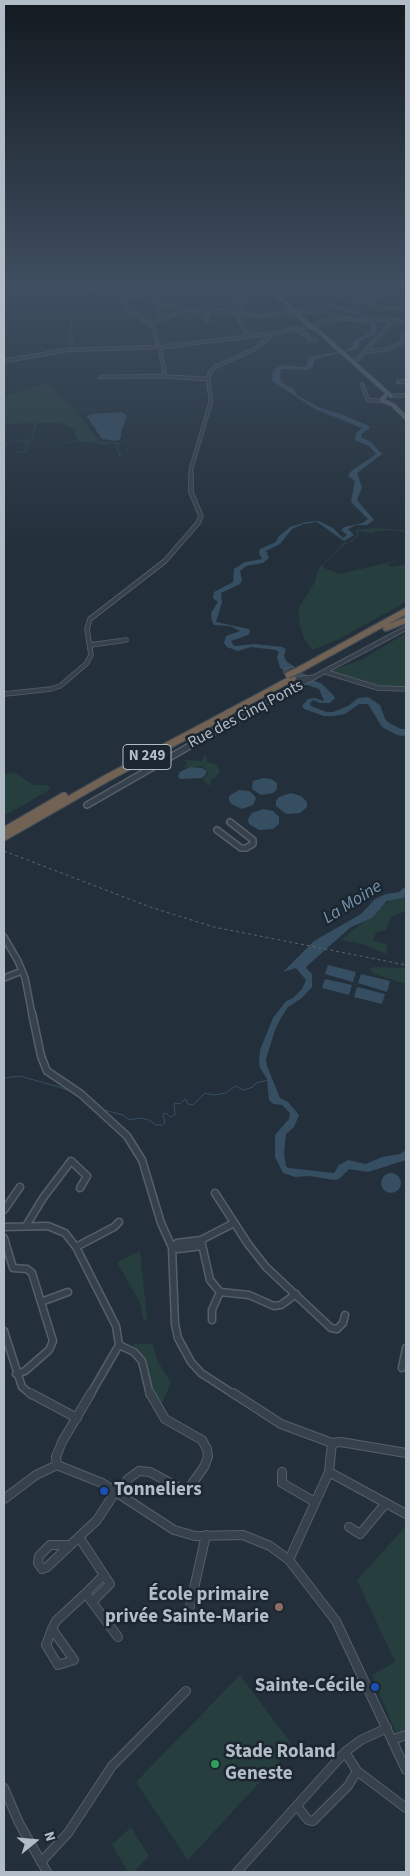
<!DOCTYPE html>
<html>
<head>
<meta charset="utf-8">
<style>
  body { margin:0 }
  #map { position:relative; width:410px; height:1876px; overflow:hidden; background:#23303b; font-family:"Source Sans 3",sans-serif }
  canvas { display:block }
  .frame { position:absolute; inset:0; border:5px solid #b2bcc7; pointer-events:none }
  .north { position:absolute; left:10px; top:1816px; width:50px; height:50px; -webkit-text-stroke:4px #1c2630; paint-order:stroke; rotate:73deg; font-size:14px; font-weight:700; line-height:20px; text-align:center; color:#b2bcc7 }
  .north::after { content:''; display:block; margin:auto; width:18px; height:22px; background:#b2bcc7; clip-path:polygon(50% 0,100% 100%,50% 72%,0 100%) }
</style>
</head>
<body>
<div id="map">
<canvas width="410" height="1876"></canvas>
<div class="frame"></div>
<div class="north">N</div>
</div>
<script>
const c = document.querySelector('canvas').getContext('2d');
c.lineJoin = 'round';
function paint(path, color) {
  c.fillStyle = color;
  c.fill(path, 'evenodd');
}
function poly(rows) {
  const path = new Path2D();
  for (const r of rows) {
    if (r.length === 3) {
      path.moveTo(r[0] + r[2], r[1]);
      path.arc(r[0], r[1], r[2], 0, 2 * Math.PI);
      continue;
    }
    path.moveTo(r[0], r[1]);
    for (let i = 2; i < r.length; i += 2) path.lineTo(r[i], r[i + 1]);
  }
  return path;
}
function trace(path, color, width, dash) {
  c.strokeStyle = color;
  c.lineWidth = width;
  c.lineCap = dash ? 'butt' : 'round';
  c.setLineDash(dash || []);
  c.stroke(path);
}
function label(font, color, halo, rows, align = 'center') {
  c.font = font + ' "Source Sans 3",sans-serif';
  c.lineWidth = 5;
  c.setLineDash([]);
  c.textBaseline = 'middle';
  c.strokeStyle = halo;
  c.fillStyle = color;
  for (const [text, x, y, turn = 0] of rows) {
    c.save();
    c.translate(x, y);
    c.rotate((+turn || 0) * Math.PI / 180);
    c.textAlign = isNaN(turn) ? turn : align;
    if (halo) c.strokeText(text, 0, 0);
    c.fillText(text, 0, 0);
    c.restore();
  }
}
const green = poly([
  [120,296,122,305,145,323,143,324,135,317,127,317,126,312,117,299,92,299,77,301,71,305,71,316,73,317,74,323,72,324,72,338,74,338,74,349,66,350,70,321,67,303,79,299],
  [49,383,74,409,133,410,76,410,98,441,120,442,125,438,118,447,122,456,119,457,115,444,107,444,105,446,97,443,78,441,31,451,77,440,74,430,61,423,40,423,37,425,31,441,27,443,29,446,26,453,8,452,24,451,27,447,23,442,13,442,6,445,6,450,4,443,31,439,35,423,4,424,4,396],
  [373,528,406,530,406,532,391,530,375,531,374,533,358,531,358,536,350,543,345,544,323,565,324,568,340,574,406,558,387,564,391,567,406,564,406,602,337,640,312,650,304,638,300,626,298,609,315,582,317,572,320,572,318,571,320,567,344,542,349,542,355,537,357,533,356,530],
  [406,633,406,687,380,687,331,671,363,659],
  [204,756,206,756,207,762,216,764,220,771,216,777,211,779,211,786,202,780,209,773,202,766,183,768,187,763,184,760,202,761],
  [14,772,33,785,47,785,51,789,4,816,4,775],
  [406,888,406,911,391,917,386,930,376,932,373,941,387,944,386,954,366,945,341,940],
  [374,967,406,968,406,984,374,974,369,969],
  [140,1251,147,1319,144,1321,140,1303,117,1262],
  [133,1344,153,1344,157,1360,171,1383,161,1406,153,1389,144,1357],
  [406,1526,406,1729,396,1733,372,1675,395,1662,357,1580],
  [240,1675,293,1746,188,1860,136,1782],
  [131,1827,149,1856,133,1872,128,1872,112,1845]
]);
const water = poly([
  [304,289,311,289,316,299,324,302,339,305,375,319,377,333,360,341,359,347,354,350,318,358,314,360,313,366,309,370,281,369,280,379,284,384,294,389,297,395,320,408,341,414,369,426,370,428,361,434,362,438,371,442,382,454,357,473,362,487,357,500,374,520,367,525,356,525,348,529,354,535,344,541,317,522,303,524,292,529,280,544,266,551,269,558,263,563,246,566,240,571,242,580,240,584,221,593,222,602,216,622,249,629,250,632,248,635,231,641,234,646,255,644,282,647,286,649,284,656,286,661,313,680,322,684,334,696,335,698,330,703,320,703,313,700,310,703,311,706,326,712,333,712,348,706,358,698,368,697,380,705,385,719,389,723,401,729,406,729,406,735,403,736,397,735,382,727,368,704,359,704,345,714,333,716,324,716,304,709,302,706,308,699,315,698,324,701,319,689,305,684,280,668,277,657,279,652,276,650,251,647,238,651,227,647,224,643,226,636,240,631,230,626,214,625,212,621,211,613,218,602,213,598,214,592,233,582,234,569,245,562,262,559,259,553,260,549,276,542,278,537,290,527,306,522,319,521,333,528,343,538,347,535,341,530,344,527,363,523,368,519,351,502,355,481,348,476,350,472,376,454,369,446,355,440,356,433,362,428,315,409,272,381,273,371,277,367,285,365,304,367,307,364,309,357,346,350,352,346,354,340,369,333,371,330,370,323,363,317,317,303],
  [122,412,127,416,121,432,121,438,117,441,102,439,88,418,87,416,92,414],
  [190,767,202,768,207,771,206,774,202,778,180,779,178,776,180,772],
  [263,778,271,779,277,783,277,789,273,793,261,795,252,789,253,781],
  [239,790,249,791,253,794,256,798,253,805,242,809,231,804,229,800,229,796],
  [291,793,301,796,307,802,307,807,300,813,286,814,276,806,276,801,279,797],
  [263,809,273,811,279,817,279,824,273,829,259,830,249,824,248,819,252,813],
  [406,886,406,895,403,898,387,901,372,918,351,927,307,966,306,968,312,974,312,987,302,998,288,1007,281,1018,275,1030,266,1059,267,1066,280,1098,288,1102,299,1115,294,1127,286,1134,284,1154,286,1166,288,1168,334,1173,339,1165,348,1160,366,1164,382,1157,400,1154,406,1150,406,1160,368,1172,349,1169,339,1179,334,1180,310,1176,295,1177,283,1173,275,1157,275,1135,289,1119,290,1113,282,1105,273,1104,269,1100,267,1079,260,1068,259,1062,260,1050,273,1018,286,1001,293,998,302,989,306,980,296,968,283,972,314,941,361,914,375,899,386,894,399,892],
  [328,965,356,972,353,982,325,974],
  [361,974,390,981,387,992,358,983],
  [325,979,352,985,349,995,322,988],
  [357,987,385,994,382,1004,354,997],
  [391,1183,10]
]);
const stream = poly([
  [4,1078,20,1076,59,1087,75,1093,91,1108],
  [97,1104,104,1110,123,1115,129,1120,140,1118,149,1120,156,1125,162,1125,165,1123,163,1114,166,1113,170,1117,175,1115,174,1103,180,1104,185,1099,188,1104,193,1105,205,1093,213,1095,226,1093,235,1086,244,1090,253,1087,256,1083,268,1080]
]);
const minorFar4 = poly([
  [89,289,98,289],
  [327,289,339,297,355,302,367,302,382,296,389,289],
  [123,291,130,291,132,293,127,296,119,295,123,291],
  [361,292,367,302,381,309,406,307],
  [131,295,187,310,219,311,259,316,322,310,344,318],
  [122,296,124,306,154,328,158,345],
  [240,301,257,299],
  [216,303,240,301,244,307,238,313],
  [157,309,159,315,165,317],
  [206,311,207,321],
  [239,319,248,336],
  [376,319,393,320],
  [393,321,406,322],
  [149,324,171,316,181,309],
  [311,325,344,318,366,321],
  [295,329,306,335,310,340,316,340],
  [272,334,308,326],
  [163,347,267,334],
  [160,348,165,376],
  [365,352,387,349,397,345,402,342,403,336,406,334],
  [4,361,67,350,155,347],
  [353,361,358,359,393,321],
  [100,377,157,376,208,379],
  [208,379,210,372,215,367,255,349,270,336],
  [406,381,398,382,406,382],
  [362,384,368,400,383,401],
  [394,396,406,395],
  [191,477,191,469,211,401,208,379]
]);
const minorFar3 = poly([
  [90,645,126,640],
  [286,672,292,669],
  [326,672,378,688,406,689],
  [297,687,298,679,315,677],
  [4,694,51,689,60,686,86,664,91,655,87,629,90,619,165,561,198,523,201,516,191,492,191,475],
  [245,714,406,628]
]);
const minorFar2 = poly([
  [87,805,247,713],
  [217,830,241,848,246,848,253,844,253,840,230,822],
  [4,937,18,961,25,978,32,1014],
  [4,978,22,971]
]);
const minorFar1 = poly([
  [32,1013,41,1056,47,1071,81,1094,127,1136,142,1160,161,1223,172,1247,175,1324,178,1338,191,1362,201,1373,235,1395],
  [215,1193,248,1244,266,1267,331,1328,337,1329,343,1323,345,1315],
  [4,1210,20,1187],
  [26,1226,43,1198,71,1161,87,1176,80,1188],
  [4,1227,48,1226,65,1233,76,1247,116,1326,119,1345,90,1395],
  [4,1238,13,1268,27,1269,32,1273,53,1341,49,1350,25,1371,16,1374],
  [201,1240,210,1280,220,1292,249,1295,274,1306,281,1305,296,1294],
  [76,1247,114,1227,119,1222],
  [172,1247,177,1243,201,1240,234,1223],
  [172,1247,178,1249,202,1246],
  [41,1302,68,1292],
  [212,1320,212,1310,220,1292],
  [4,1331,22,1387,32,1395],
  [119,1345,134,1352,142,1361,150,1395],
  [402,1368,406,1348]
]);
const minor = poly([
  [30,1393,77,1418],
  [233,1393,281,1424,332,1443,341,1442,406,1453],
  [57,1465,56,1457,62,1442,91,1393],
  [282,1472,282,1483,315,1502],
  [329,1472,406,1514],
  [119,1494,128,1479,139,1471,150,1472,183,1490,189,1488,204,1467,208,1457,207,1449,202,1440,165,1419,150,1393],
  [4,1499,36,1475,57,1465,102,1483,174,1530,195,1536,243,1535,270,1546,289,1560,336,1621,406,1770],
  [349,1527,360,1534,386,1503],
  [79,1537,104,1575],
  [70,1545,50,1545,39,1556,38,1563,42,1569,47,1567,97,1520,116,1491],
  [289,1560,329,1472,332,1443],
  [104,1575,110,1584,92,1602,86,1593,104,1575],
  [92,1602,118,1637],
  [188,1615,206,1535],
  [52,1629,74,1660,58,1665,46,1645,52,1629],
  [52,1629,56,1621,86,1593],
  [392,1740,406,1735],
  [345,1752,357,1771,406,1808],
  [4,1788,19,1823,47,1872],
  [297,1806,308,1820,313,1821,348,1786,357,1771],
  [41,1862,68,1833,112,1766,186,1691],
  [237,1872,345,1752,361,1740,387,1728]
]);
const major = poly([
  [270,289,309,325],
  [308,326,317,330,391,396],
  [385,396,382,400,393,405,406,418]
]);
const highwayFar1 = poly([
  [386,628,406,620],
  [299,670,406,611],
  [226,714,293,678]
]);
const highway = poly([
  [4,831,64,796],
  [4,837,107,778,229,713]
]);
const rail = poly([
  [4,851,150,907,214,927,406,965]
]);
const highwayBridge = poly([
  [288,675,299,670]
]);
const markers = [
  [104,1491,5,"#1a4fb4"],
  [279,1607,5,"#8d6e63"],
  [375,1687,5,"#1a4fb4"],
  [215,1764,5,"#2e9e5b"]
];
const shields = [
  [147,757,48]
];
const shieldNames = [
  ["N 249",147,757]
];
const streetNames = [
  ["Rue des Cinq Ponts",246,715,-28]
];
const waterNames = [
  ["La Moine",353,903,-32]
];
const nearPoinames = [
  ["Tonneliers",114,1491],
  ["École primaire",269,1596,"right"],
  ["privée Sainte-Marie",269,1618,"right"],
  ["Sainte-Cécile",365,1687,"right"],
  ["Stade Roland",225,1753],
  ["Geneste",225,1775]
];
paint(green, '#263e3d');
paint(water, '#364e62');
trace(stream, '#364e62', 1);
trace(minorFar4, '#555f69', 4.5);
trace(minorFar3, '#555f69', 5.5);
trace(minorFar2, '#555f69', 8);
trace(minorFar1, '#555f69', 9);
trace(minor, '#555f69', 10);
trace(major, '#434d57', 5);
trace(highwayFar1, '#424c56', 8);
trace(highway, '#424c56', 9);
trace(minorFar4, '#36414b', 3);
trace(minorFar3, '#36414b', 4);
trace(minorFar2, '#36414b', 5);
trace(minorFar1, '#36414b', 6);
trace(minor, '#36414b', 8);
trace(major, '#54616b', 4);
trace(highwayFar1, '#716253', 5.5);
trace(highway, '#716253', 7);
trace(rail, '#586672', 1, [3, 3]);
trace(highwayBridge, '#424c56', 8, []);
trace(highwayBridge, '#716253', 5.5);
const sky = c.createLinearGradient(0, 0, 0, 552);
sky.addColorStop(0, '#131a20');
sky.addColorStop(0.52, '#3f4e60');
sky.addColorStop(1, '#3f4e6000');
c.fillStyle = sky;
c.fillRect(0, 0, 410, 552);
for (const [x, y, r, color] of markers) {
  const dot = new Path2D();
  dot.arc(x, y, r, 0, 2 * Math.PI);
  c.fillStyle = color;
  c.fill(dot);
  trace(dot, '#1c2630', 2);
}
for (const [x, y, w] of shields) {
  const box = new Path2D();
  box.roundRect(x - w / 2, y - 12.5, w, 25, 4);
  c.fillStyle = '#1c2630';
  c.fill(box);
  trace(box, '#b2bcc7', 1);
}
label('bold 15px', '#b2bcc7', null, shieldNames);
label('16px', '#b2bcc7', '#1c2630', streetNames);
label('italic 18px', '#7291aa', '#1c2630', waterNames);
label('bold 19px', '#b2bcc7', '#1c2630', nearPoinames, 'left');
</script>
</body>
</html>
